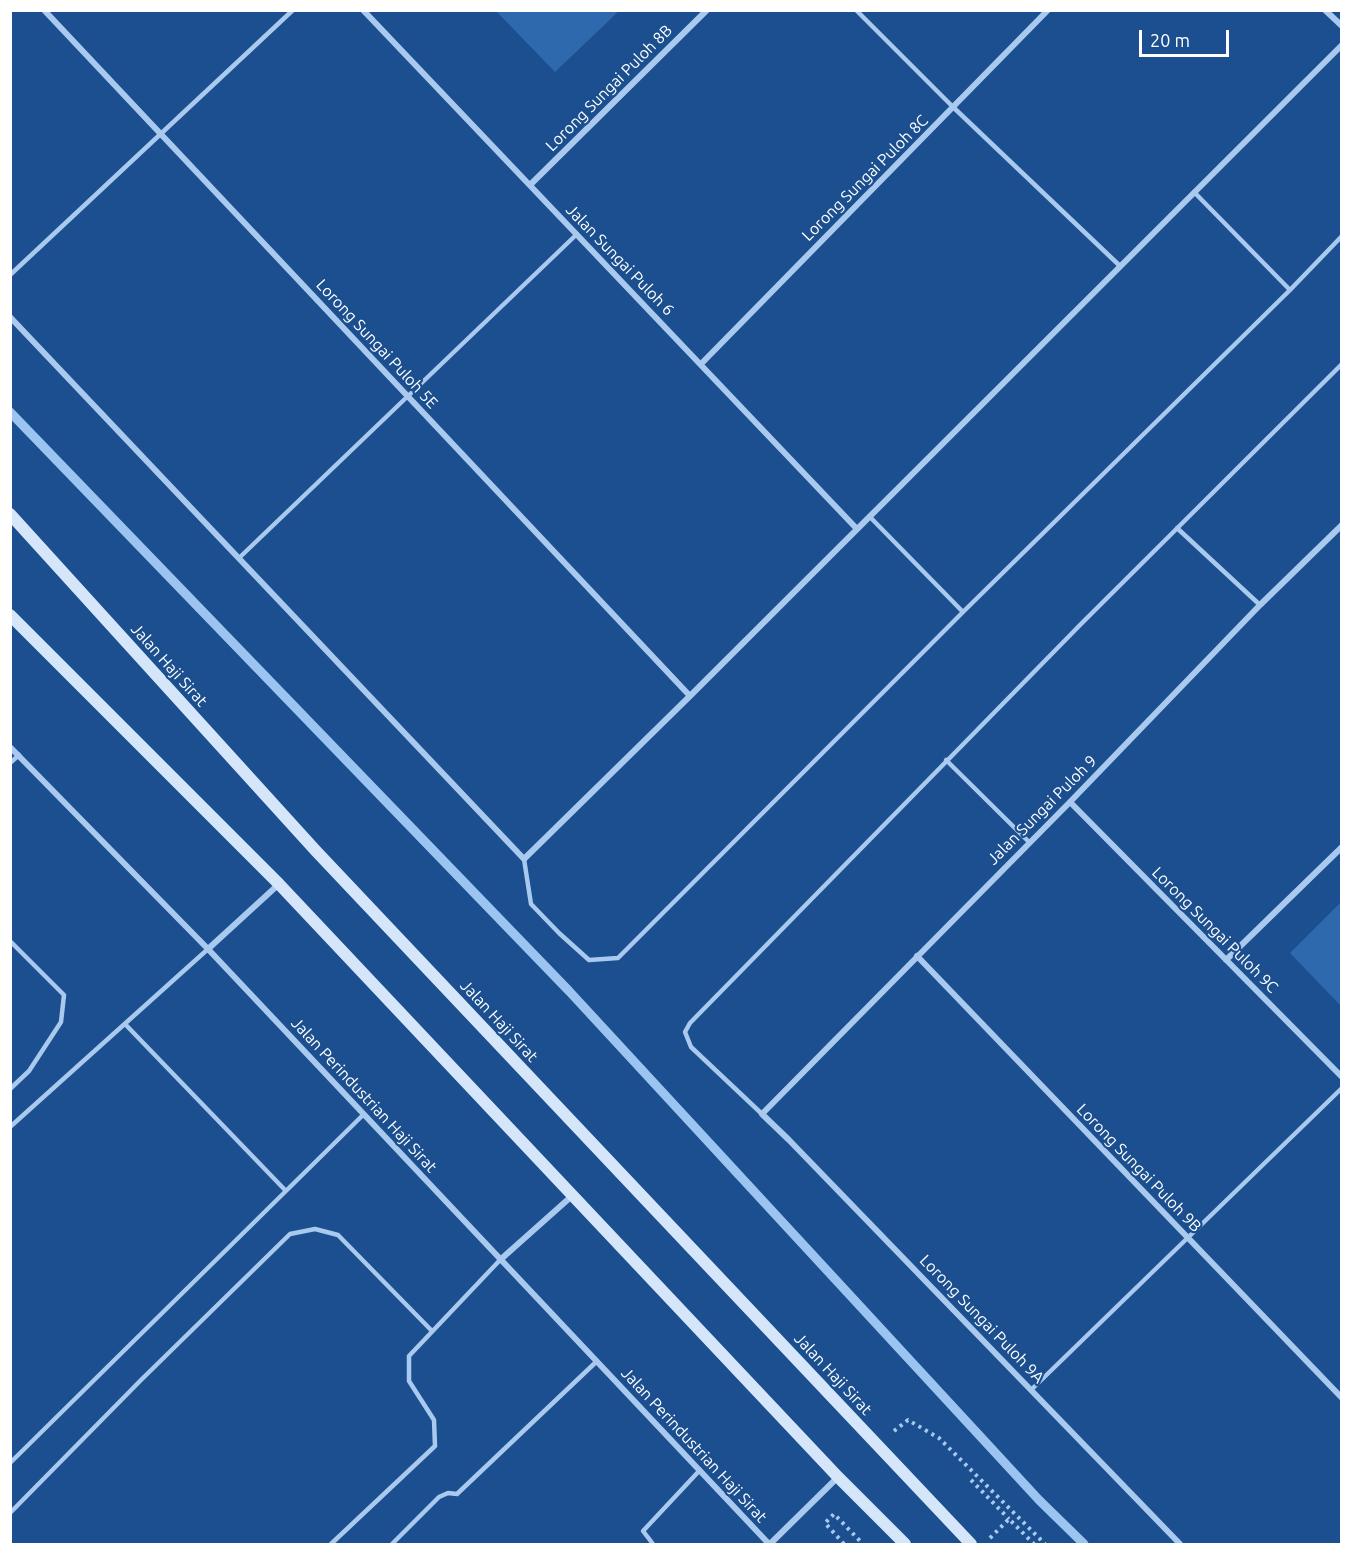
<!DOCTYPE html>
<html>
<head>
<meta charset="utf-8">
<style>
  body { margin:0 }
  #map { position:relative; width:1352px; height:1555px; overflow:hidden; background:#1b4f8f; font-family:Ubuntu,sans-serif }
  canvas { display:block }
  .frame { position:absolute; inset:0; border:12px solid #fff; pointer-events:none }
  .scale { position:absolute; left:1139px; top:30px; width:90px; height:27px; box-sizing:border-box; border:3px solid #fff; border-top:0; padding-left:8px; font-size:18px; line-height:21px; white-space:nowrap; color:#fff; -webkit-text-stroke:4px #1b4f8f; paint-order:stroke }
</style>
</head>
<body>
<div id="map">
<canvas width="1352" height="1555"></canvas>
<div class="frame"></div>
<div class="scale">20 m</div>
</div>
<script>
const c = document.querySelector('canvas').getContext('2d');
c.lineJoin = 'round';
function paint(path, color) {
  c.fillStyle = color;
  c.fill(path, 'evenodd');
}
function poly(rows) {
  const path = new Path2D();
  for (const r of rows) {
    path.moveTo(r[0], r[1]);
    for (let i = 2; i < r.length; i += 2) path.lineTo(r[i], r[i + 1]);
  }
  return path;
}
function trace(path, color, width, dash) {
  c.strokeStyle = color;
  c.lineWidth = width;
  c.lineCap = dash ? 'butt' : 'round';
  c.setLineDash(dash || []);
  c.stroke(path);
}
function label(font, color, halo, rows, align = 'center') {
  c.font = font + ' Ubuntu,sans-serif';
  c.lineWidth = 4.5;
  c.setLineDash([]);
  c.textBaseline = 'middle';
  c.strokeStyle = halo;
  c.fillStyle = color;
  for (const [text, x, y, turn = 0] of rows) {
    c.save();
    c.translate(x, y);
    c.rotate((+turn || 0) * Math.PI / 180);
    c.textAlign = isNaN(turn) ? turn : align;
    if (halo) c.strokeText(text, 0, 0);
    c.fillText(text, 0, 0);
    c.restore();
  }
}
const green = poly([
  [496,11,619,11,555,72],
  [1341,902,1341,1006,1290,953]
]);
const stream = poly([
  [10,412,569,991,1039,1500,1084,1544]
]);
const path = poly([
  [894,1431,908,1420,939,1438,1045,1544],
  [971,1480,1009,1519],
  [990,1538,1009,1519,1034,1544],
  [844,1544,825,1523,834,1514,863,1544]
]);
const lane = poly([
  [856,10,953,107,1120,266],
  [1194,192,1290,290],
  [10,275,293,10],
  [870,517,963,612],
  [1177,528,1260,605],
  [239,558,577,234],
  [946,760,1029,842],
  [10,763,19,755],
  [524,859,531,904,559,933,589,960,618,958,963,612,1290,290,1342,236],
  [10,941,64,995,61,1022,29,1071,10,1089],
  [125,1024,286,1191],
  [762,1114,691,1047,685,1032,690,1023,1081,624,1342,364],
  [10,1127,208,949],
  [1032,1389,1342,1088],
  [10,1463,363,1115],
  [10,1513,141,1380,290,1234,315,1229,338,1235,432,1331],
  [331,1544,435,1446,434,1420,409,1381,409,1356,500,1260],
  [392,1544,439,1497,448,1493,457,1494,596,1362],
  [653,1544,643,1531,700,1470]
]);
const street = poly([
  [44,10,690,696],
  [363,10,857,529],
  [1325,10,1342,26],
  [530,185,707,10],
  [10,317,524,859,690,696,1342,45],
  [701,364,1048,10],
  [10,747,208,949],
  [1070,802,1342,1077],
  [279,884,208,949,769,1544],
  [917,956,1342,1398],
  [1226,960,1342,847],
  [500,1260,573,1195],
  [770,1544,838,1477],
  [1180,1544,789,1140,762,1114,1070,802,1260,605,1342,525]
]);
const secondary = poly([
  [10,514,316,851,971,1544],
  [10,615,279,884,838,1477,905,1544]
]);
const streetNames = [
  ["Lorong Sungai Puloh 8B",609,88,-45],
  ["Lorong Sungai Puloh 8C",865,178,-45],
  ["Jalan Sungai Puloh 6",620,260,46],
  ["Lorong Sungai Puloh 5E",377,344,47],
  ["Jalan Haji Sirat",169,665,48],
  ["Jalan Sungai Puloh 9",1042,810,-45],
  ["Lorong Sungai Puloh 9C",1215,930,45],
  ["Jalan Haji Sirat",499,1021,47],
  ["Jalan Perindustrian Haji Sirat",364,1095,47],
  ["Lorong Sungai Puloh 9B",1139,1168,46],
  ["Lorong Sungai Puloh 9A",982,1319,46],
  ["Jalan Haji Sirat",833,1374,47],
  ["Jalan Perindustrian Haji Sirat",694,1445,47]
];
paint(green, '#2e69ad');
trace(stream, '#9cc4f0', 9);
trace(path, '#a9c9ee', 4, [3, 4.5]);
trace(lane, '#a9c9ee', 4.5);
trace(street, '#a9c9ee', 6);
trace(secondary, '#d6e6fa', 12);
label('16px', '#fff', '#1b4f8f', streetNames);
</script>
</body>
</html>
